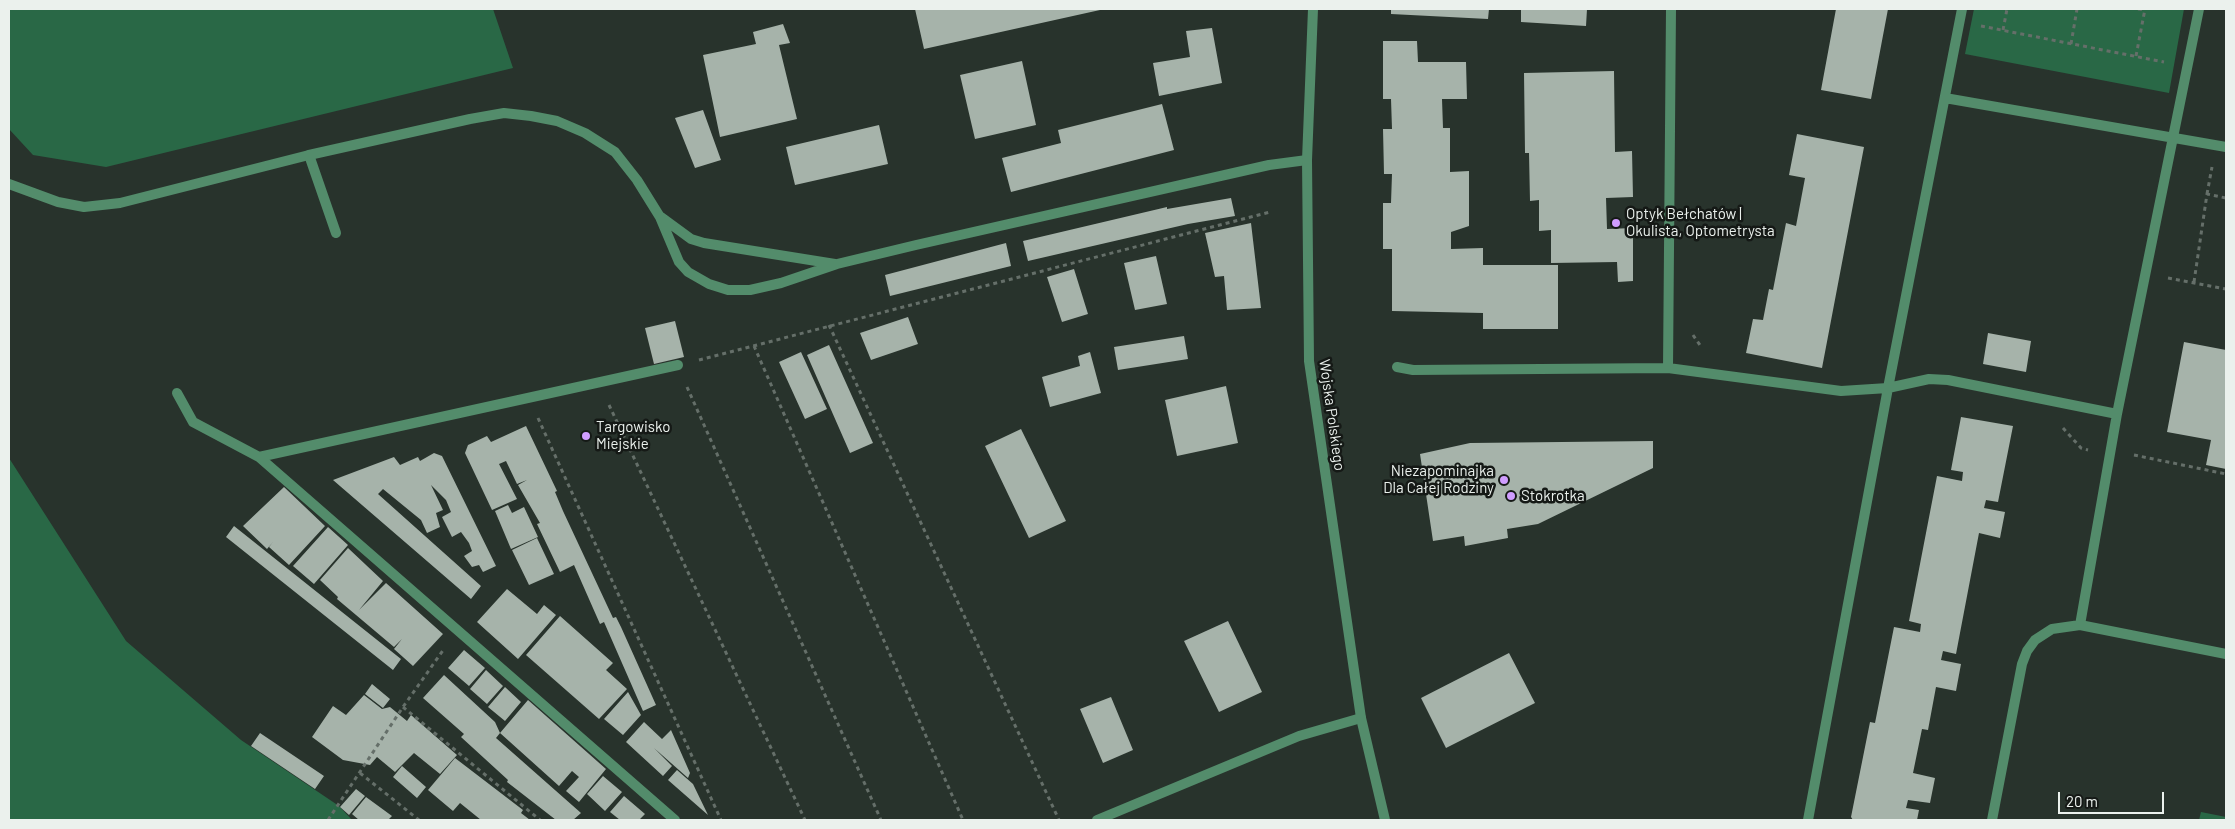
<!DOCTYPE html>
<html>
<head>
<meta charset="utf-8">
<style>
  body { margin:0 }
  #map { position:relative; width:2235px; height:829px; overflow:hidden; background:#28332c; font-family:Barlow,sans-serif }
  canvas { display:block }
  .frame { position:absolute; inset:0; border:10px solid #ebf1ed; pointer-events:none }
  .scale { position:absolute; left:2058px; top:792px; width:106px; height:22px; box-sizing:border-box; border:2px solid #ebf1ed; border-top:0; padding-left:6px; font-size:15px; line-height:18px; white-space:nowrap; color:#ebf1ed; -webkit-text-stroke:4px #151916; paint-order:stroke }
</style>
</head>
<body>
<div id="map">
<canvas width="2235" height="829"></canvas>
<div class="frame"></div>
<div class="scale">20 m</div>
</div>
<script>
const c = document.querySelector('canvas').getContext('2d');
c.lineJoin = 'round';
function paint(path, color) {
  c.fillStyle = color;
  c.fill(path, 'evenodd');
}
function poly(rows) {
  const path = new Path2D();
  for (const r of rows) {
    path.moveTo(r[0], r[1]);
    for (let i = 2; i < r.length; i += 2) path.lineTo(r[i], r[i + 1]);
  }
  return path;
}
function trace(path, color, width, dash) {
  c.strokeStyle = color;
  c.lineWidth = width;
  c.lineCap = dash ? 'butt' : 'round';
  c.setLineDash(dash || []);
  c.stroke(path);
}
function label(font, color, halo, rows, align = 'center') {
  c.font = font + ' Barlow,sans-serif';
  c.lineWidth = 5;
  c.setLineDash([]);
  c.textBaseline = 'middle';
  c.strokeStyle = halo;
  c.fillStyle = color;
  for (const [text, x, y, turn = 0] of rows) {
    c.save();
    c.translate(x, y);
    c.rotate((+turn || 0) * Math.PI / 180);
    c.textAlign = isNaN(turn) ? turn : align;
    if (halo) c.strokeText(text, 0, 0);
    c.fillText(text, 0, 0);
    c.restore();
  }
}
const green = poly([
  [9,9,493,9,513,68,106,167,33,155,9,129],
  [1974,9,2184,9,2169,93,1965,54],
  [9,458,126,641,241,740,339,806,352,820,9,820],
  [2201,812,2226,817,2226,820,2199,820]
]);
const building = poly([
  [915,9,1100,9,1100,10,924,49],
  [1391,9,1489,9,1488,19,1391,14],
  [1521,9,1587,9,1586,26,1521,22],
  [1836,9,1888,9,1871,99,1821,90],
  [783,24,790,43,779,45,797,119,720,137,703,55,756,44,753,32],
  [1212,28,1222,83,1159,96,1153,63,1190,57,1186,31],
  [1383,41,1417,41,1418,62,1466,62,1467,99,1442,99,1443,128,1450,128,1450,172,1469,171,1469,226,1451,232,1451,249,1483,248,1483,265,1558,265,1558,329,1483,329,1483,313,1392,311,1392,249,1383,249,1383,203,1391,203,1392,174,1384,174,1383,129,1392,129,1391,99,1383,99],
  [1022,61,1036,125,975,139,960,75],
  [1614,71,1615,152,1632,151,1633,197,1606,198,1607,229,1633,228,1633,281,1618,282,1617,262,1551,263,1551,230,1539,231,1539,200,1530,201,1529,153,1525,153,1524,73],
  [1162,104,1174,150,1011,192,1002,158,1061,143,1058,130],
  [703,110,721,160,695,168,675,118],
  [879,125,888,164,795,185,786,147],
  [1797,134,1864,147,1822,368,1746,353,1753,319,1763,320,1769,289,1773,290,1786,223,1796,226,1805,178,1789,175],
  [1231,198,1235,216,1188,224,1028,261,1023,241,1167,207,1167,209],
  [1251,223,1261,308,1227,310,1224,276,1215,277,1205,233],
  [1006,243,1011,266,890,296,885,275],
  [1156,256,1167,304,1135,310,1124,263],
  [1074,269,1088,314,1062,322,1047,277],
  [908,317,918,344,871,360,860,333],
  [675,321,684,357,654,364,645,328],
  [1988,333,2031,341,2026,372,1983,364],
  [1184,336,1188,359,1118,370,1114,347],
  [2184,342,2226,350,2226,469,2206,465,2211,440,2167,432],
  [829,345,873,443,850,453,807,355],
  [801,352,827,409,805,419,779,362],
  [1090,352,1101,393,1050,407,1042,377,1080,366,1078,356],
  [1226,386,1238,443,1177,456,1165,400],
  [1961,417,2013,426,1998,502,1986,500,1984,508,2005,512,2000,538,1979,533,1956,654,1943,651,1941,660,1961,664,1956,691,1936,687,1928,730,1922,729,1913,773,1935,778,1930,803,1908,800,1906,808,1919,810,1917,820,1853,820,1851,817,1870,722,1875,723,1894,627,1920,632,1921,624,1909,621,1937,476,1962,481,1963,472,1951,470],
  [526,426,557,491,555,492,563,511,613,618,616,617,621,627,656,705,643,711,604,622,600,624,574,565,560,572,537,524,540,523,518,485,527,480,517,484,506,461,499,464,517,499,492,510,465,453,468,445,487,436,491,442],
  [1021,429,1066,521,1029,538,985,446],
  [1653,441,1653,468,1538,524,1507,529,1508,538,1465,546,1464,536,1433,541,1420,454,1470,443],
  [434,453,442,456,496,566,483,572,479,565,472,567,464,556,472,551,469,543,461,532,452,537,442,517,451,512,446,500,431,485,443,510,436,513,440,527,427,533,421,520,383,489,378,494,481,586,471,599,333,480,394,457,400,465,418,457,420,461],
  [284,487,325,526,289,565,269,547,273,542,267,549,243,526],
  [508,505,512,513,524,507,538,537,511,549,495,511],
  [234,526,401,659,393,670,226,537],
  [328,527,348,545,314,584,293,566],
  [537,538,554,574,529,585,512,550],
  [348,548,383,581,359,610,386,583,443,634,413,666,394,649,402,639,394,647,337,599,338,597,320,580],
  [507,589,537,614,544,605,556,615,518,659,477,622],
  [560,616,613,663,606,670,627,689,599,719,526,655],
  [1228,621,1262,692,1219,712,1184,641],
  [464,650,485,668,469,686,448,668],
  [1509,653,1535,703,1446,748,1421,698],
  [486,670,503,686,487,704,470,689],
  [444,675,495,722,500,733,496,738,581,813,573,820,556,820,507,782,508,780,461,737,464,734,423,698],
  [372,684,390,699,383,708,365,694],
  [505,687,521,702,505,721,488,707],
  [628,692,641,715,623,735,604,719],
  [364,695,382,709,390,707,407,721,411,715,457,755,440,774,414,753,395,772,377,757,370,765,343,760,312,737,333,706,346,715],
  [1111,697,1133,750,1103,763,1080,709],
  [528,700,606,769,579,802,566,791,579,777,572,771,559,786,500,733],
  [644,722,662,739,671,730,690,773,688,778,654,748,672,766,663,776,626,742],
  [260,733,324,776,315,789,251,746],
  [455,758,523,810,521,813,530,820,481,820,460,803,453,811,428,790],
  [402,766,426,787,417,798,393,777],
  [677,770,693,784,708,815,668,780],
  [603,776,622,792,605,811,587,794],
  [356,789,365,796,349,815,340,807],
  [624,796,645,814,639,820,620,820,610,812],
  [366,797,392,816,388,820,359,820,352,814]
]);
const path = poly([
  [2138,9,2145,10],
  [1981,26,2164,62],
  [2003,30,2007,9],
  [2071,44,2077,9],
  [2136,56,2145,9],
  [2207,194,2212,167],
  [2168,278,2226,289],
  [2194,282,2207,194,2226,198],
  [829,325,1059,820],
  [1693,335,1702,348],
  [754,346,963,820],
  [699,360,1270,212],
  [687,387,881,820],
  [609,405,805,820],
  [538,418,721,820],
  [2063,428,2081,448,2088,450],
  [2134,455,2226,474],
  [403,707,540,820],
  [360,773,419,820],
  [328,820,403,707,444,649]
]);
const service = poly([
  [309,155,336,233],
  [177,393,193,422,259,457,675,820],
  [259,457,678,365],
  [1097,820,1299,736,1361,718]
]);
const minor = poly([
  [1671,9,1668,368,1841,391,1888,388,1929,379,1948,380,2117,414],
  [1945,98,2226,147],
  [9,184,58,202,84,207,120,203,309,155,470,119,504,113,531,116,557,121,585,133,615,152,637,180,660,217,679,262,688,272,709,284,728,290,750,290,781,283,837,264,916,245,1269,165,1307,160],
  [661,217,691,239,704,243,835,264],
  [1397,367,1413,370,1668,368],
  [2080,625,2226,654],
  [1808,820,1888,388,1962,9],
  [1992,820,2022,664,2027,651,2035,640,2052,629,2080,625,2117,414,2199,9]
]);
const tertiary = poly([
  [1313,9,1307,160,1309,361,1361,718,1385,820]
]);
const markers = [
  [1616,223,5,"#d09dff"],
  [586,436,5,"#d09dff"],
  [1504,480,5,"#d09dff"],
  [1511,496,5,"#d09dff"]
];
const poiNames = [
  ["Optyk Bełchatów |",1626,214],
  ["Okulista, Optometrysta",1626,231],
  ["Targowisko",596,427],
  ["Miejskie",596,444],
  ["Niezapominajka",1494,471,"right"],
  ["Dla Całej Rodziny",1494,488,"right"],
  ["Stokrotka",1521,496]
];
const streetNames = [
  ["Wojska Polskiego",1332,415,82]
];
paint(green, '#296846');
paint(building, '#a6b3aa');
trace(path, '#656f69', 3, [4, 4]);
trace(service, '#538c6b', 10);
trace(minor, '#538c6b', 10);
trace(tertiary, '#538c6b', 10);
for (const [x, y, r, color] of markers) {
  const dot = new Path2D();
  dot.arc(x, y, r, 0, 2 * Math.PI);
  c.fillStyle = color;
  c.fill(dot);
  trace(dot, '#151916', 2);
}
label('15px', '#ebf1ed', '#151916', poiNames, 'left');
label('15px', '#ebf1ed', '#151916', streetNames);
</script>
</body>
</html>
